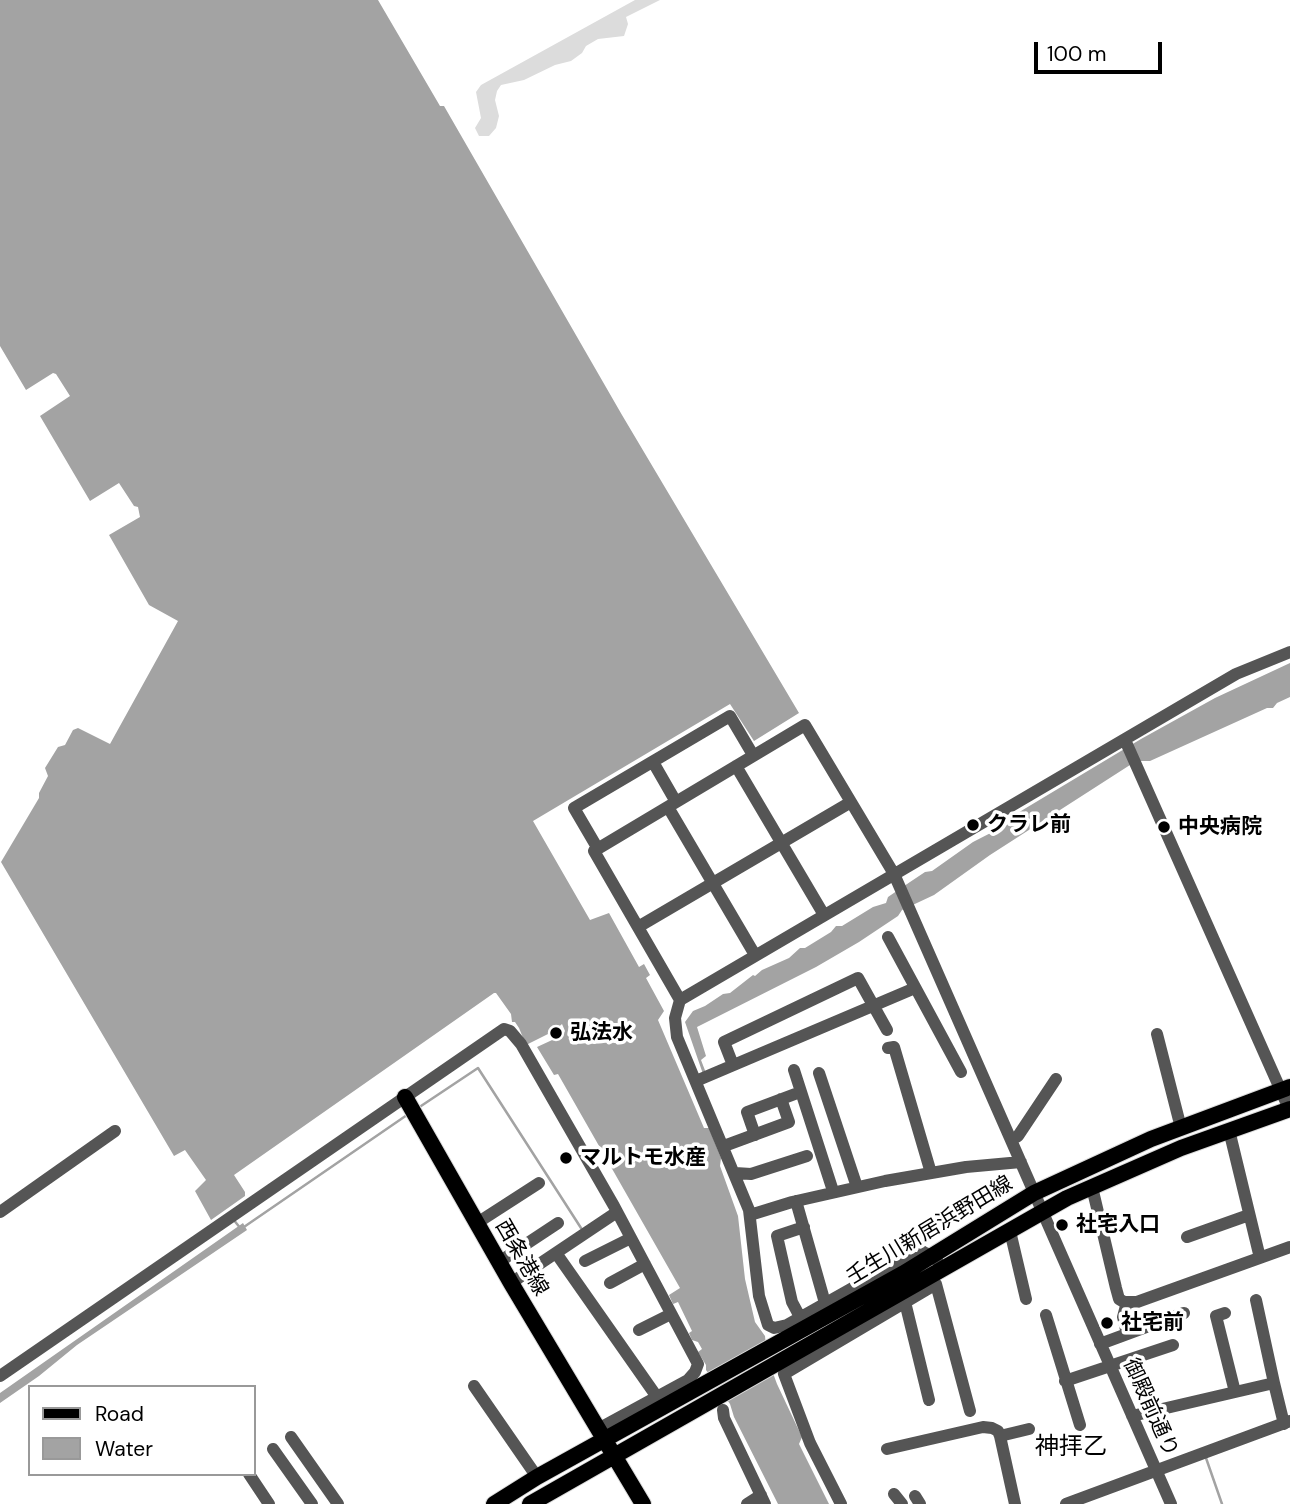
<!DOCTYPE html>
<html>
<head>
<meta charset="utf-8">
<style>
  body { margin:0 }
  #map { position:relative; width:1290px; height:1504px; overflow:hidden; background:#fff; font-family:"DM Sans",sans-serif }
  canvas { display:block }
  .legend { position:absolute; left:28px; top:1385px; width:228px; height:91px; box-sizing:border-box; background:#fff; border:2px solid #999; margin:0; padding:9px 12px; list-style:none; font-size:21px; color:#000 }
  .legend li { display:flex; align-items:center; gap:14px; height:35px }
  .legend b { width:35px; border:2px solid #999 }
  .scale { position:absolute; left:1034px; top:42px; width:128px; height:32px; box-sizing:border-box; border:4px solid #000; border-top:0; padding-left:9px; font-size:21px; line-height:24px; white-space:nowrap; color:#000; -webkit-text-stroke:5px #fff; paint-order:stroke }
</style>
</head>
<body>
<div id="map">
<canvas width="1290" height="1504"></canvas>
<ul class="legend">
<li><b style="height:9px;background:#000"></b>Road</li>
<li><b style="height:19px;background:#a3a3a3"></b>Water</li>
</ul>
<div class="scale">100 m</div>
</div>
<script>
const c = document.querySelector('canvas').getContext('2d');
c.lineJoin = 'round';
function paint(path, color) {
  c.fillStyle = color;
  c.fill(path, 'evenodd');
}
function poly(rows) {
  const path = new Path2D();
  for (const r of rows) {
    path.moveTo(r[0], r[1]);
    for (let i = 2; i < r.length; i += 2) path.lineTo(r[i], r[i + 1]);
  }
  return path;
}
function trace(path, color, width, dash) {
  c.strokeStyle = color;
  c.lineWidth = width;
  c.lineCap = dash ? 'butt' : 'round';
  c.setLineDash(dash || []);
  c.stroke(path);
}
function label(font, color, halo, rows, align = 'center') {
  c.font = font + ' "DM Sans","Noto Sans JP",sans-serif';
  c.lineWidth = 7;
  c.setLineDash([]);
  c.textBaseline = 'middle';
  c.strokeStyle = halo;
  c.fillStyle = color;
  for (const [text, x, y, turn = 0] of rows) {
    c.save();
    c.translate(x, y);
    c.rotate((+turn || 0) * Math.PI / 180);
    c.textAlign = isNaN(turn) ? turn : align;
    if (halo) c.strokeText(text, 0, 0);
    c.fillText(text, 0, 0);
    c.restore();
  }
}
const green = poly([
  [635,0,660,0,626,17,628,24,624,36,598,39,586,46,582,53,571,61,555,65,524,80,501,85,497,91,495,100,499,116,496,128,489,136,479,136,475,128,481,118,476,92,481,85]
]);
const water = poly([
  [0,0,378,0,440,106,444,106,622,415,799,713,754,741,730,704,533,821,590,920,609,913,639,967,644,964,650,975,646,978,664,1011,658,1020,704,1128,709,1128,721,1158,720,1166,738,1216,745,1279,755,1322,765,1336,767,1357,777,1384,802,1437,799,1444,829,1504,778,1504,734,1417,730,1404,706,1370,706,1365,698,1352,702,1349,698,1342,692,1340,689,1333,692,1331,678,1302,673,1304,669,1295,680,1288,558,1074,554,1075,537,1047,563,1035,565,1031,562,1024,554,1031,526,1045,519,1028,515,1022,512,1022,511,1014,496,993,494,993,234,1175,245,1192,245,1196,211,1220,195,1191,206,1180,185,1150,174,1156,1,862,39,798,39,793,48,776,45,768,58,747,65,745,73,730,78,728,110,744,178,621,149,605,109,535,140,517,138,507,134,506,119,483,90,501,40,416,70,396,56,374,53,373,26,390,0,346],
  [1290,663,1290,697,1277,703,1273,708,1267,708,1150,761,1141,761,1130,765,990,855,934,895,902,910,898,916,859,942,816,967,697,1027,706,1056,701,1060,706,1073,703,1074,685,1022,693,1011,705,1006,723,994,730,993,753,975,755,976,762,970,789,958,800,948,805,948,831,932,836,926,842,926,873,907,886,903,888,897,910,882,925,872,932,871,973,842,1014,821,1016,814,1141,739,1215,698],
  [243,1223,247,1230,77,1345,39,1376,0,1403,0,1393]
]);
const stream = poly([
  [418,1108,478,1068,581,1228],
  [233,1219,241,1229,407,1115],
  [1206,1458,1222,1504]
]);
const minor = poly([
  [1125,740,1290,1111],
  [653,762,676,802],
  [736,766,824,915],
  [668,807,755,955],
  [598,849,574,808,730,716,753,755],
  [638,927,851,802],
  [888,937,961,1072],
  [680,1000,594,851,805,725,894,874,1171,1504],
  [1157,1034,1181,1128],
  [888,1048,894,1047,931,1173],
  [733,1065,724,1042,858,978,887,1030],
  [794,1070,833,1191],
  [819,1073,857,1187],
  [696,1081,915,988],
  [1229,1130,1260,1258],
  [755,1135,747,1112,795,1094],
  [1011,1140,1018,1136,1056,1079],
  [724,1146,789,1122,781,1099],
  [735,1173,751,1174,807,1156],
  [1092,1187,1116,1288,1119,1299,1124,1302,1137,1302,1290,1247],
  [796,1201,825,1303],
  [0,1212,115,1131],
  [750,1215,792,1202,885,1181,966,1167,1021,1162],
  [477,1223,539,1183],
  [1010,1231,1026,1299],
  [1187,1237,1249,1215],
  [556,1253,657,1397],
  [937,1260,920,1250,787,1325,774,1328,768,1325,759,1296,749,1210,677,1037,675,1018,680,1000,1236,674,1290,652],
  [585,1261,631,1238],
  [499,1262,558,1223],
  [511,1283,617,1212],
  [610,1283,645,1264],
  [1256,1300,1274,1383],
  [905,1302,929,1400],
  [1127,1302,1123,1317,1127,1334],
  [1225,1313,1216,1316,1235,1392],
  [1046,1315,1080,1425],
  [800,1317,792,1302,777,1236,804,1227],
  [639,1330,671,1314],
  [1100,1344,1184,1313],
  [0,1376,504,1029,510,1031,521,1044,614,1206,698,1364,695,1372,688,1380,598,1429],
  [1065,1381,1173,1345],
  [474,1386,537,1477],
  [723,1410,724,1418,765,1504],
  [1132,1416,1274,1383,1284,1424],
  [1000,1436,1029,1429],
  [291,1437,338,1504],
  [273,1449,312,1504],
  [887,1449,983,1427,992,1428,998,1431,1000,1436,1015,1504],
  [249,1474,269,1504],
  [894,1494,902,1504],
  [915,1496,920,1504],
  [747,1504,761,1495],
  [841,1504,810,1443,784,1374,936,1284,970,1411],
  [1066,1504,1290,1421]
]);
const major = poly([
  [405,1097,511,1283,643,1504],
  [494,1504,537,1477,904,1273,1034,1193,1151,1139,1290,1087],
  [530,1504,1067,1198,1181,1148,1290,1109]
]);
const markers = [
  [973,825,7,"#000"],
  [1164,827,7,"#000"],
  [556,1033,7,"#000"],
  [566,1158,7,"#000"],
  [1062,1225,7,"#000"],
  [1107,1323,7,"#000"]
];
const poiNames = [
  ["クラレ前",987,825],
  ["中央病院",1178,827],
  ["弘法水",570,1033],
  ["マルトモ水産",580,1158],
  ["社宅入口",1076,1225],
  ["社宅前",1121,1323]
];
const streetNames = [
  ["壬生川新居浜野田線",930,1231,-31],
  ["西条港線",521,1258,60],
  ["御殿前通り",1150,1408,66]
];
const quarterNames = [
  ["神拝乙",1071,1448]
];
paint(green, '#dcdcdc');
paint(water, '#a3a3a3');
trace(stream, '#a3a3a3', 2.5);
trace(major, '#dbdbdb', 18);
trace(minor, '#555', 12);
trace(major, '#000', 16);
for (const [x, y, r, color] of markers) {
  const dot = new Path2D();
  dot.arc(x, y, r, 0, 2 * Math.PI);
  c.fillStyle = color;
  c.fill(dot);
  trace(dot, '#fff', 2.5);
}
label('bold 21px', '#000', '#fff', poiNames, 'left');
label('21px', '#000', '#fff', streetNames);
label('24px', '#000', '#fff', quarterNames);
</script>
</body>
</html>
